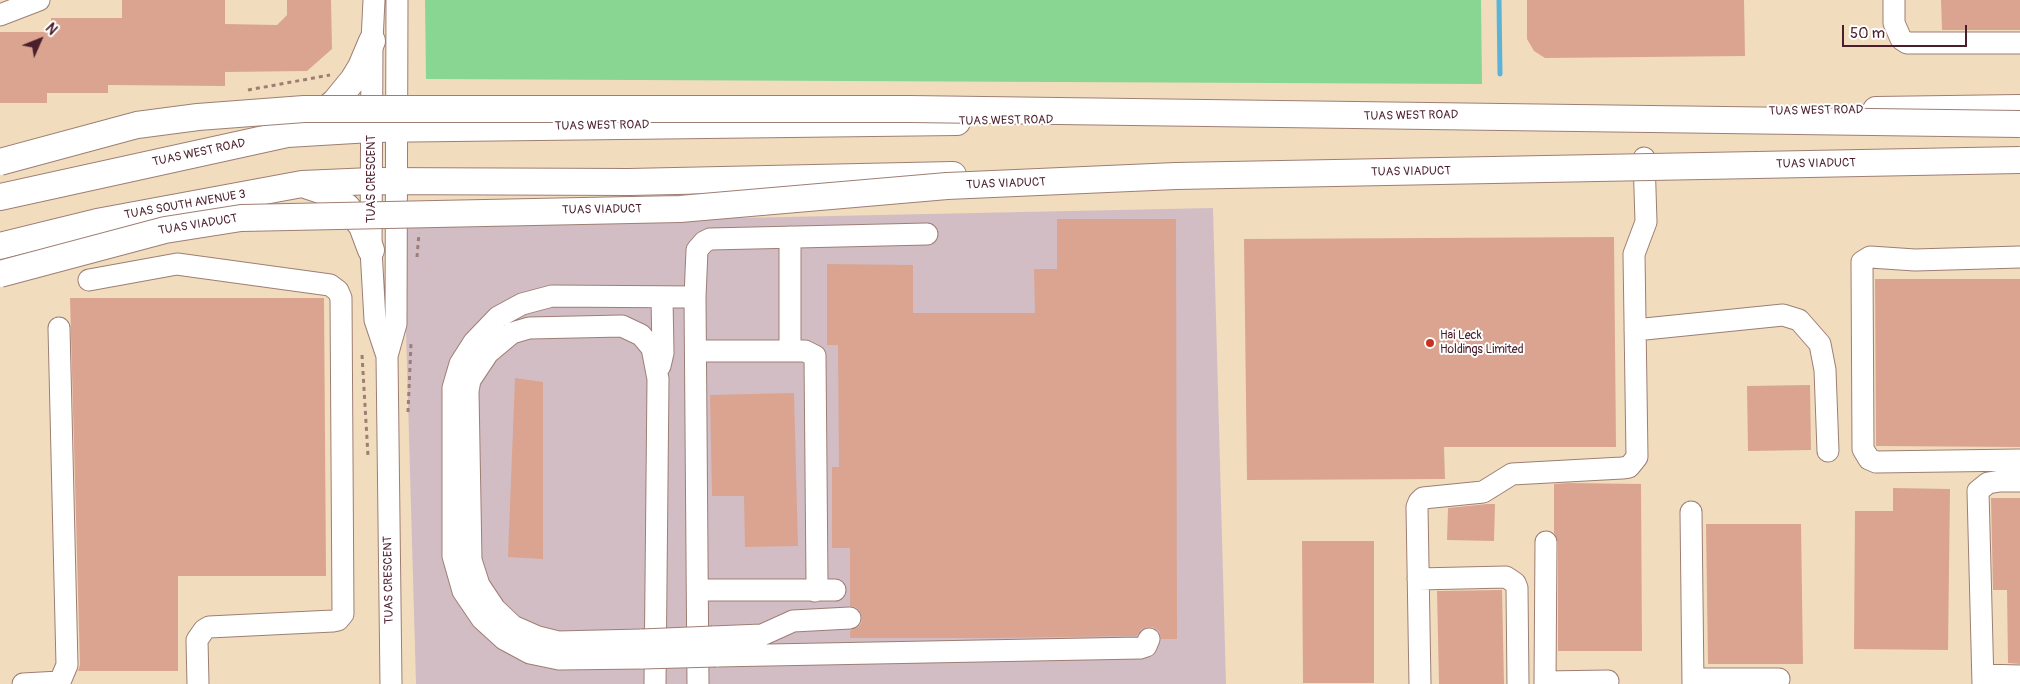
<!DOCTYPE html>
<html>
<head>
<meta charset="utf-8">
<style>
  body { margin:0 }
  #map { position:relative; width:2020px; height:684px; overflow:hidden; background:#f1ddbd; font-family:Pangolin,sans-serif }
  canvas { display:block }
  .north { position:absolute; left:15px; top:15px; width:50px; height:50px; -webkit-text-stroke:4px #fff; paint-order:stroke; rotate:46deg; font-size:14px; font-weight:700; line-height:20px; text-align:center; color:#4a1f2b }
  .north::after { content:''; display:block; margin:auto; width:18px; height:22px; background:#4a1f2b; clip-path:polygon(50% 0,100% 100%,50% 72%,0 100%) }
  .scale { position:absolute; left:1842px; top:25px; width:125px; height:22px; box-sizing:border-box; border:2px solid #4a1f2b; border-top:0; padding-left:6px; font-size:15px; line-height:18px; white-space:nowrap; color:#4a1f2b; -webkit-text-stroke:4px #fff; paint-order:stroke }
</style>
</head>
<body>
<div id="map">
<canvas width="2020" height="684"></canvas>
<div class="north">N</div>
<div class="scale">50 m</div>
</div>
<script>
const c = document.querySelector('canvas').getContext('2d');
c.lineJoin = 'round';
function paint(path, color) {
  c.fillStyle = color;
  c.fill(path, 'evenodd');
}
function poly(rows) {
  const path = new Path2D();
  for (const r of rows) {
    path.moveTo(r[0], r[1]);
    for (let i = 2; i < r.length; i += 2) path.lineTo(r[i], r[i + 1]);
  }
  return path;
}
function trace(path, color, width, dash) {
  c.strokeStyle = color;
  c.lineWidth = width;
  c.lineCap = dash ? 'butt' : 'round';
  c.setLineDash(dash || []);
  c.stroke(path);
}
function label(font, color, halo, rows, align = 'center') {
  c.font = font + ' Pangolin,sans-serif';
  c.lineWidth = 4;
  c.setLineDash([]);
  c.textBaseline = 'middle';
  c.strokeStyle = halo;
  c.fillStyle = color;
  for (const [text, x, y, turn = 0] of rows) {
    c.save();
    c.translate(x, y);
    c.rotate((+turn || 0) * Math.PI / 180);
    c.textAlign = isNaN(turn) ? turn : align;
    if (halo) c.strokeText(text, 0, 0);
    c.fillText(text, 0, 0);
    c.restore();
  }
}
const industrial = poly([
  [1213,208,1226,684,416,684,403,225]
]);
const green = poly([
  [425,0,1481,0,1482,84,426,79]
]);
const stream = poly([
  [1499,0,1500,74]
]);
const building = poly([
  [122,0,225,0,225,24,277,25,287,15,287,0,331,0,332,49,307,71,225,72,225,86,108,85,108,93,47,93,47,103,0,103,0,32,51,32,51,18,122,18],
  [1527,0,1744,0,1745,56,1545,58,1534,51,1527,39],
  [1941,0,2020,0,2020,30,1942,30],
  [1057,219,1176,219,1177,639,1161,639,1159,631,1153,627,1148,627,1141,629,1137,636,992,638,850,638,850,631,857,628,861,624,862,618,860,611,855,607,850,606,850,548,832,548,832,467,839,467,838,345,827,345,827,264,913,265,913,313,1035,313,1034,269,1057,269],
  [1614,237,1616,447,1444,447,1445,479,1247,480,1244,239],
  [1875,279,2020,279,2020,447,1876,446],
  [70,298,324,298,326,576,178,576,178,671,78,671,80,665],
  [515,378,543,382,543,559,508,557],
  [1810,385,1811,450,1748,451,1747,386],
  [794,393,798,546,745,547,744,496,712,496,710,395],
  [1569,483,1641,484,1642,651,1558,651,1558,542,1554,533,1554,484],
  [1893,488,1950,489,1948,650,1854,649,1855,511,1893,511],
  [1991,498,2020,498,2020,664,2008,663,2007,590,1993,590],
  [1487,504,1495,504,1494,541,1447,540,1448,508],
  [1706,524,1801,524,1803,664,1708,664],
  [1302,541,1374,541,1374,683,1303,683],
  [1502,590,1504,684,1439,684,1437,591]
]);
const path = poly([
  [248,90,330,75],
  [417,257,419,233],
  [362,355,368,456],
  [408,412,411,343]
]);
const minor = poly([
  [374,0,372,41,371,250,375,320,387,356],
  [1894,0,1894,23,1901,39,1907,43,2020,43],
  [0,15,39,0],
  [2020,257,1915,260,1870,257,1862,262,1863,449,1869,459,1876,462,2020,460],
  [89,280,177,264,330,285,338,291,341,298,343,614,338,620,333,621,209,627,204,630,197,640,198,684],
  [1635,330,1783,315,1799,320,1820,344,1825,370,1828,451],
  [696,351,805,351,815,356,817,583,815,591],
  [790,351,790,237],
  [660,366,663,353,662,297],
  [1691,512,1693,684],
  [1418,579,1506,577,1515,583,1517,588,1518,684],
  [698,590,835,590],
  [713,637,762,635,793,621,850,618],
  [642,640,558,642,538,637,513,626,495,609,479,585,471,560,468,391,470,380,488,353,512,333,529,328,622,326,641,335,652,348,658,379,655,684],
  [716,656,1140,648,1146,646,1149,639],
  [643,658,559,659,530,653,504,639,482,619,463,591,453,556,453,388,460,364,474,342,498,317,522,304,552,296,695,297],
  [1983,675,2020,676],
  [1693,679,1779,679],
  [1545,682,1608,681],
  [23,684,60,682],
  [59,684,67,665,59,328],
  [391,684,387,356,396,324,397,0],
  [698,684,695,297,697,250,704,242,710,239,927,234],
  [1420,684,1417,507,1419,502,1423,498,1483,492,1512,474,1622,468,1629,467,1637,457,1634,254,1646,222,1644,158],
  [1545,684,1546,542],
  [1983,684,1978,491,1988,483,2000,481,2020,481]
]);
const major = poly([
  [1876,110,2020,108],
  [314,119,335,102,353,80,361,67,372,41],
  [308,186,326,192,347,207,362,226,371,250],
  [0,197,287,134,371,129,957,122],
  [0,246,97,222,302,184,372,181,629,182,953,175]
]);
const minorBridge = poly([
  [642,640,713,637],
  [643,658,716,656]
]);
const majorBridge = poly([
  [0,162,137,125,198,117,304,109,910,109,2020,124],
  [0,274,165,230,241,218,680,209,947,186,1176,176,2020,160]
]);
const markers = [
  [1430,343,5,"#c8321e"]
];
const streetNames = [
  ["TUAS WEST ROAD",1816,111,-1],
  ["TUAS WEST ROAD",1411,116,-1],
  ["TUAS WEST ROAD",1006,121,-1],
  ["TUAS WEST ROAD",602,126,-1],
  ["TUAS WEST ROAD",199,153,-12],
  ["TUAS VIADUCT",1816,164,-1],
  ["TUAS VIADUCT",1411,172,-1],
  ["TUAS CRESCENT",372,179,-90],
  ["TUAS VIADUCT",1006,184,-2],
  ["TUAS SOUTH AVENUE 3",185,205,-10],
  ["TUAS VIADUCT",602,210,-1],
  ["TUAS VIADUCT",198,225,-9],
  ["TUAS CRESCENT",389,580,-91]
];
const poiNames = [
  ["Hai Leck",1440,336],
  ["Holdings Limited",1440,350]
];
paint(industrial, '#d2bdc5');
paint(green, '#89d592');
trace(stream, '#5bb3d8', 5);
paint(building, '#daa490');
trace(minor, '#9e7e74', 23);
trace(major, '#9e7e74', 28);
trace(path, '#9e7e74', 3, [4, 4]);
trace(minor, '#fff', 21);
trace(major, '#fff', 26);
trace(minorBridge, '#9e7e74', 23, []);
trace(majorBridge, '#9e7e74', 28, []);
trace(minorBridge, '#fff', 21);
trace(majorBridge, '#fff', 26);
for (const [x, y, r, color] of markers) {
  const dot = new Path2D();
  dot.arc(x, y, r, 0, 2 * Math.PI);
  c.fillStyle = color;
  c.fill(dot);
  trace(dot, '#fff', 2);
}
label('12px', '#4a1f2b', '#fff', streetNames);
label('12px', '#4a1f2b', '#fff', poiNames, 'left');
</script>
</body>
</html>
